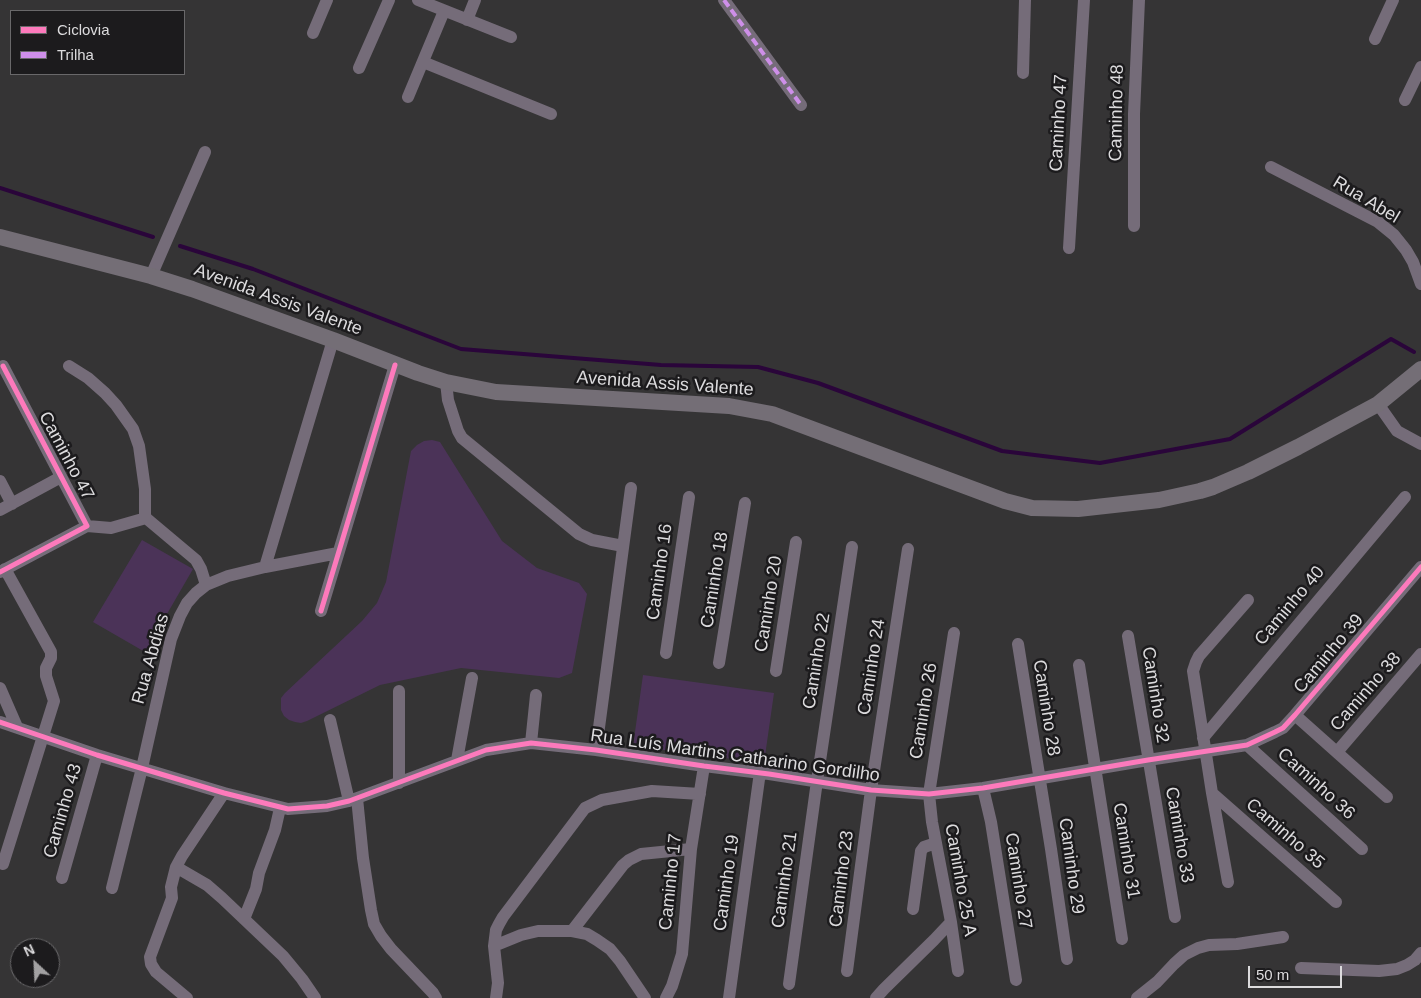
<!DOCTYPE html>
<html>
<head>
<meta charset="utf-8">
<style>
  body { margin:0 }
  #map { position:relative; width:1421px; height:998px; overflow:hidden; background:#353435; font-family:Helvetica,sans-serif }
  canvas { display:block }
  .legend { position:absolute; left:10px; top:10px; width:175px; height:65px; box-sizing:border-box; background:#1c1b1d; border:1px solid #69686a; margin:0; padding:6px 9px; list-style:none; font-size:15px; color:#dcdbdd }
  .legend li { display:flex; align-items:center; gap:10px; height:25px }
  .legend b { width:25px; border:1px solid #69686a }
  .north { position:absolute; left:10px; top:938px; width:50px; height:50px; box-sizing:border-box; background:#1c1b1d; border:1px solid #69686a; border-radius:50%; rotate:335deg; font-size:14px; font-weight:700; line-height:20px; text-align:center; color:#dcdbdd }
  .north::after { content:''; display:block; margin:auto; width:18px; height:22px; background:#a2a1a2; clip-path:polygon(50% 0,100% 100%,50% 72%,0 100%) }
  .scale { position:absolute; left:1248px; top:966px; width:94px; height:22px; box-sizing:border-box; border:2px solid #dcdbdd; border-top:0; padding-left:6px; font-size:15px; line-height:18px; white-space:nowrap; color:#dcdbdd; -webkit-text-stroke:4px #1c1b1d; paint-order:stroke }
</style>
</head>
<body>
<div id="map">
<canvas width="1421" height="998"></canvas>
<ul class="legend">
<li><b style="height:6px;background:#fd7abc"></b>Ciclovia</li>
<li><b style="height:6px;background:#ce8fe9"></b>Trilha</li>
</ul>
<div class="north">N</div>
<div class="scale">50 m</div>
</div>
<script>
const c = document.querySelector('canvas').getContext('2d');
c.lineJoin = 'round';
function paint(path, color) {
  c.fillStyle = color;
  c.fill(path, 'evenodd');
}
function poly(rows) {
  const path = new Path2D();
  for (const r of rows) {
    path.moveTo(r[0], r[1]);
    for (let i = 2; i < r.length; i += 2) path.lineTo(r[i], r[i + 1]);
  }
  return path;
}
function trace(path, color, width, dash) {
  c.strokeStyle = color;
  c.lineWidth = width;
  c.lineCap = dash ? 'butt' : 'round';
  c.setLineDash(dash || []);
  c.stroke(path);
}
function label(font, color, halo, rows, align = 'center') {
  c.font = font + ' Helvetica,sans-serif';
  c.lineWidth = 5;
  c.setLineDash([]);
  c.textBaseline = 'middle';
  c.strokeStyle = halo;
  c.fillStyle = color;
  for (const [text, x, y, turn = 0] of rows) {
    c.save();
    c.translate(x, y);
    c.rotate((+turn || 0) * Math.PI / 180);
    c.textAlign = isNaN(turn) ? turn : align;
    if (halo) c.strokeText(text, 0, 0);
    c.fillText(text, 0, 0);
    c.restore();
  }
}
const green = poly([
  [432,440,440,442,502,541,537,568,579,583,587,594,572,673,559,678,461,668,380,685,307,721,301,723,295,722,289,720,284,716,281,710,281,698,285,693,362,621,377,603,386,582,411,451,417,445,424,441],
  [142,540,193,569,145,652,93,622],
  [643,675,774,693,764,763,633,746]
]);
const stream = poly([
  [0,188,153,237],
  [180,246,253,269,461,349,661,365,758,367,818,383,1002,451,1100,463,1230,439,1391,339,1414,352]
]);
const minor = poly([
  [418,0,511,37],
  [724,0,801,105],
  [467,20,475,0],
  [313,33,327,0],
  [1375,39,1393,0],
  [423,62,551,114],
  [359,68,389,0],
  [1023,73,1025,0],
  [408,97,444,11],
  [1405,100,1421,67],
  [1271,167,1378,222,1394,235,1406,250,1413,262,1421,284],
  [1134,226,1134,114,1139,0],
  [1069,248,1084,0],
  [151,276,205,152],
  [69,366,88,378,105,393,116,405,133,429,139,446,145,489,145,515,146,518,196,560,201,569,206,585],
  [446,382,448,400,458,431,462,438,579,534,592,540,623,546],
  [1378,404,1397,431,1421,444],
  [0,481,12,504],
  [0,510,61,477],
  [87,526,111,528,146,518],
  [265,567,333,340],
  [0,572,87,526,3,366],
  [321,611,395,365],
  [954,633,929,794,932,822,951,922,958,971],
  [1128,636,1175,917],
  [1018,644,1051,849,1067,959],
  [666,653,689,497],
  [719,663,745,503],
  [1079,665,1122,939],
  [776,671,796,542],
  [0,688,17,727],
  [1295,715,1387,797],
  [330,720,349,801],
  [0,722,97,755,224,793,288,809,327,806,349,801,486,750,531,743,596,750,704,766,769,774,871,790,929,794,983,788,1148,760,1247,745,1275,732,1283,728,1295,715,1421,567],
  [1203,738,1405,497],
  [531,743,536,695],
  [1247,745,1362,849],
  [596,750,631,488],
  [1337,752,1421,654],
  [457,760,472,678],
  [399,783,399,691],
  [983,788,991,822,1016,980],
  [1212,793,1336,902],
  [357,798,363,858,371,910,374,924,381,936,391,949,433,993,436,998],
  [3,864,54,701,46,676,46,668,51,658,51,652,5,569],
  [176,867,207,885,222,898,283,956,302,979,315,998],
  [62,878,97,755],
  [1228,882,1212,793,1193,671,1196,662,1199,656,1248,600],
  [112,888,142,768,171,639,180,616,187,603,196,593,206,585,228,576,265,567,338,553],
  [913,909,921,851,924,847,936,843],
  [244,919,256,889,259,873,275,830,280,808],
  [572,931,623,865,629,860,641,854,691,849],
  [494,946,521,935,538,931,572,931,587,934,597,940,610,949,620,961,645,998],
  [1301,968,1379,971,1397,969,1407,965,1415,960,1421,953],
  [847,971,871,790,908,549],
  [789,984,817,781,852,547],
  [187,998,156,972,151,964,150,957,172,898,171,887,176,867,182,856,224,793],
  [496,998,498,983,494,946,496,930,499,924,503,917,585,808,602,800,652,791,700,794],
  [666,998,672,986,682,954,691,849,704,766],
  [729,998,760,772],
  [876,998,884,989,934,940,951,922],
  [1137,998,1157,982,1174,964,1184,955,1198,948,1209,945,1237,944,1283,937]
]);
const major = poly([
  [0,237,151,276,192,289,333,340,418,373,446,382,496,392,729,406,772,414,1005,501,1032,508,1078,509,1159,500,1200,491,1213,487,1248,472,1298,447,1378,404,1421,369]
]);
const quiet = poly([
  [724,0,801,105]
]);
const cycleway = poly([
  [0,572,87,526,3,366],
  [321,611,395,365],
  [0,722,97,755,224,793,288,809,327,806,349,801,486,750,531,743,596,750,704,766,769,774,871,790,929,794,983,788,1148,760,1247,745,1275,732,1283,728,1295,715,1421,567]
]);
const streetNames = [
  ["Caminho 48",1117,113,-89],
  ["Caminho 47",1059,123,-87],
  ["Rua Abel",1366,200,31],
  ["Avenida Assis Valente",278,300,20],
  ["Avenida Assis Valente",665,384,4],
  ["Caminho 47",66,456,62],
  ["Caminho 16",660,572,-82],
  ["Caminho 18",715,580,-81],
  ["Caminho 20",769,604,-81],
  ["Caminho 40",1290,606,-50],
  ["Caminho 39",1329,654,-50],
  ["Rua Abdias",151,659,-74],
  ["Caminho 22",817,661,-81],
  ["Caminho 24",872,667,-81],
  ["Caminho 38",1366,692,-49],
  ["Caminho 32",1155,695,81],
  ["Caminho 28",1046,708,81],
  ["Caminho 26",924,711,-81],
  ["Rua Luís Martins Catharino Gordilho",735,756,8],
  ["Caminho 36",1316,784,42],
  ["Caminho 43",63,811,-74],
  ["Caminho 35",1285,834,41],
  ["Caminho 33",1179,835,80],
  ["Caminho 31",1126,851,81],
  ["Caminho 29",1071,866,82],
  ["Caminho 23",842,879,-83],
  ["Caminho 21",785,880,-82],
  ["Caminho 25 A",960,880,80],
  ["Caminho 27",1018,881,81],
  ["Caminho 17",671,882,-84],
  ["Caminho 19",727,883,-82]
];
paint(green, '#4b3358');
trace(stream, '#2a053a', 4);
trace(minor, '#756c79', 12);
trace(major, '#746e76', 16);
trace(quiet, '#ce8fe9', 4, [8, 4]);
trace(cycleway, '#fd7abc', 5);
label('18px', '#dcdbdd', '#1c1b1d', streetNames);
</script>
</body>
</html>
